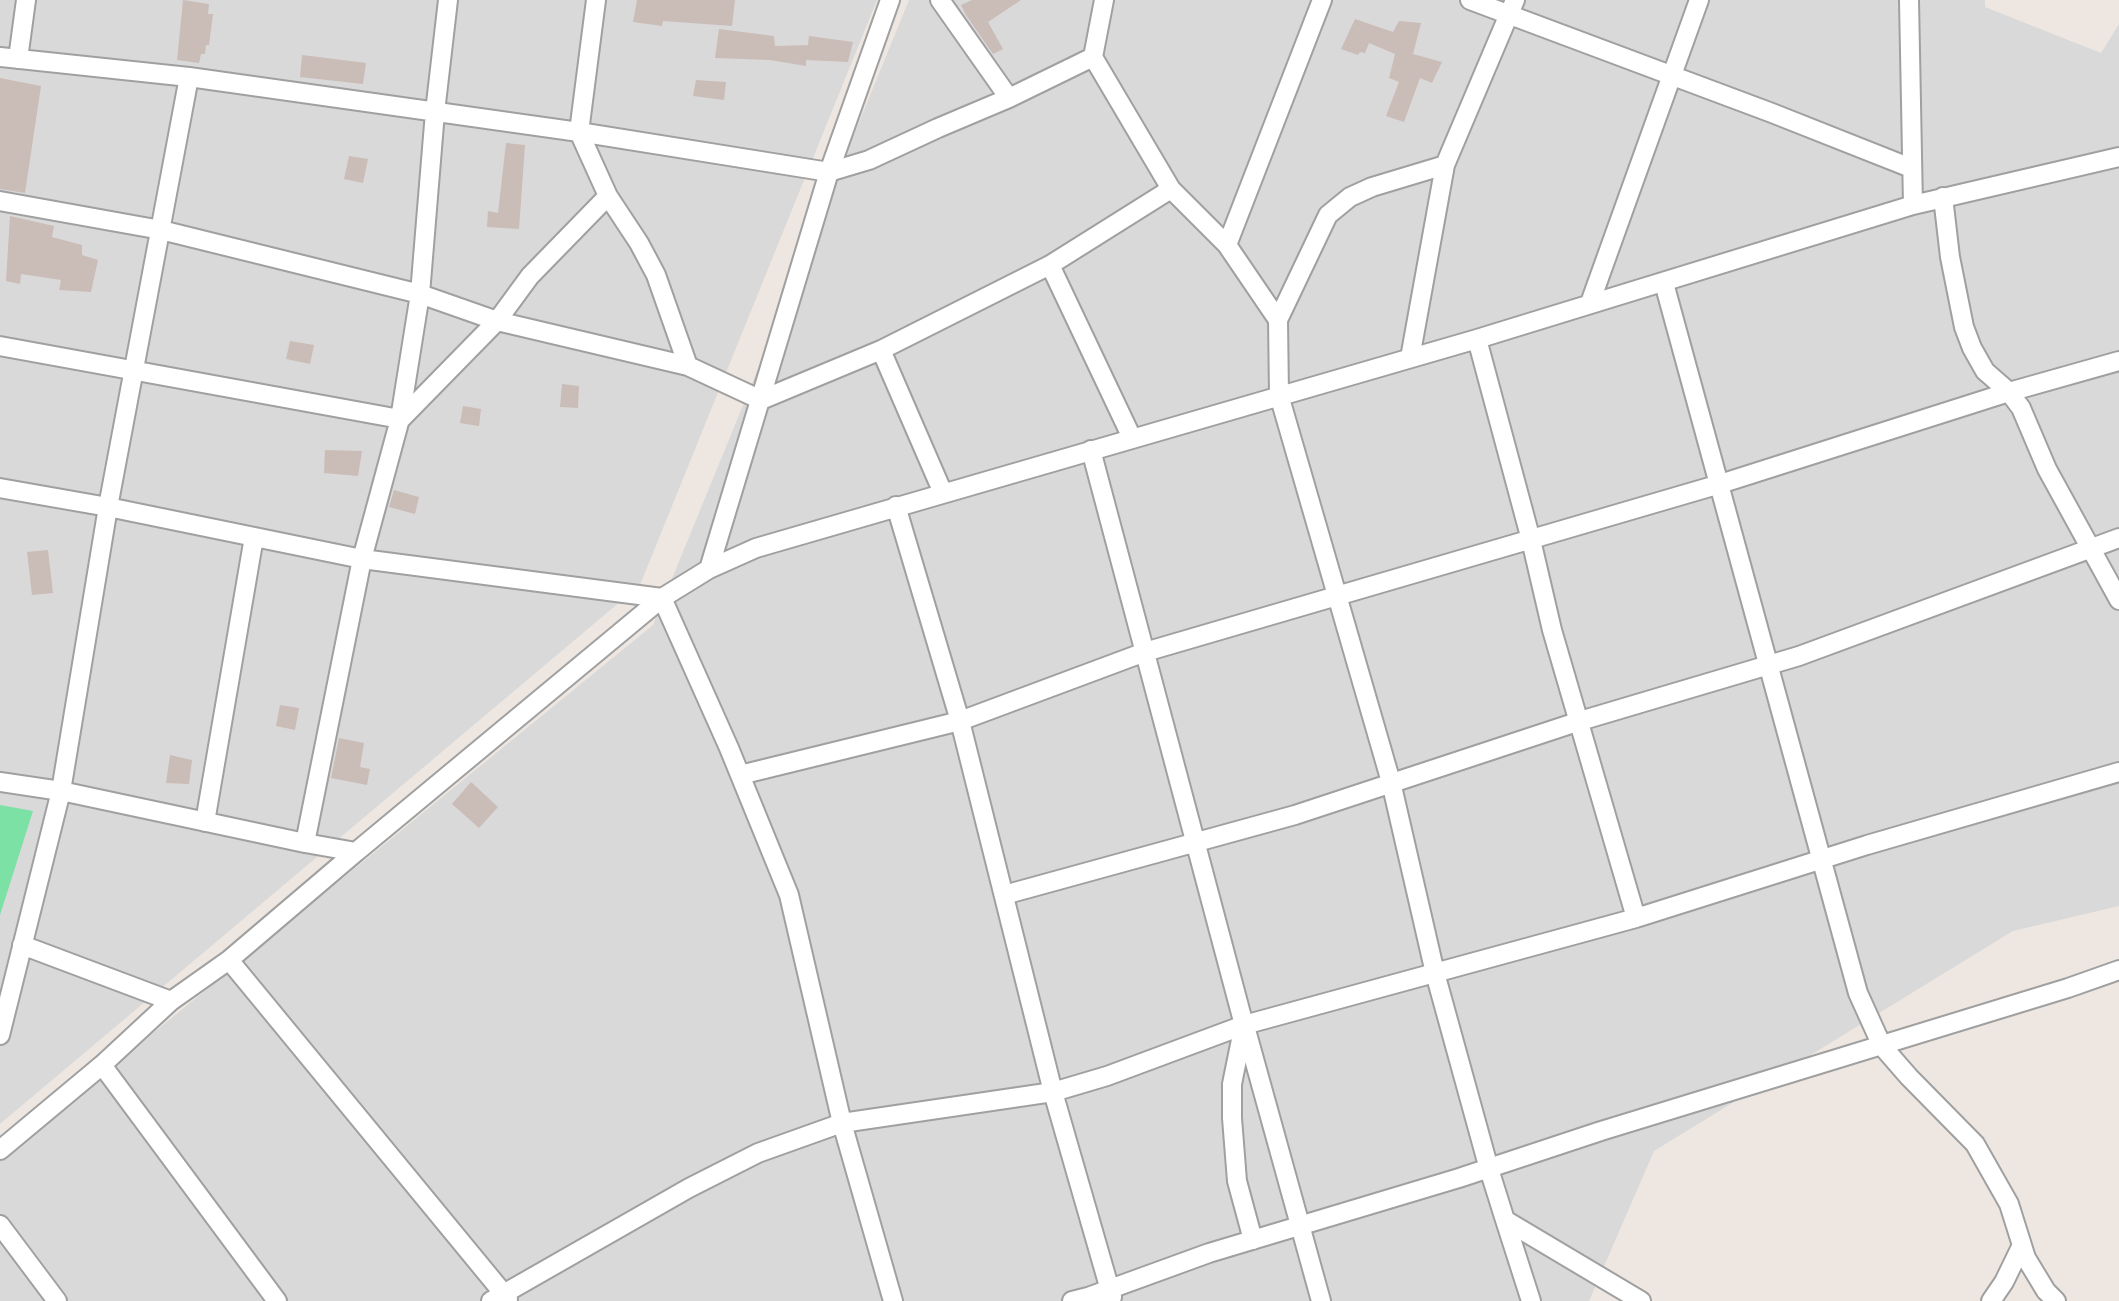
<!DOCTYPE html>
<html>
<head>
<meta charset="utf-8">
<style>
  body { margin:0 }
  canvas { display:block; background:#eee7e1 }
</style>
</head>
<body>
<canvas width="2119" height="1301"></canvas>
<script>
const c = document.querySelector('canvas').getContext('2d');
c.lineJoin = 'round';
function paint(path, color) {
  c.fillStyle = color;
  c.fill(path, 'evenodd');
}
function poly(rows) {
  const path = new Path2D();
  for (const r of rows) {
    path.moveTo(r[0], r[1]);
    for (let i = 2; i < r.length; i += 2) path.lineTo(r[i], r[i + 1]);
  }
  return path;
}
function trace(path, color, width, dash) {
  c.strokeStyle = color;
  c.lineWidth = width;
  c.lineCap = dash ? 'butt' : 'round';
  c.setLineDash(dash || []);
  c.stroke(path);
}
const residential = poly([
  [0,0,877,0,640,585,0,1124],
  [909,0,1985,0,1985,7,2101,53,2119,24,2119,906,2013,931,1654,1151,1589,1301,0,1301,0,1158,653,625]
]);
const pitch = poly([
  [0,805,33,811,0,915]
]);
const building = poly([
  [183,0,209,4,208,14,213,14,209,45,206,45,205,54,201,54,199,63,177,60],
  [637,0,735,0,732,26,663,21,662,26,633,22],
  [972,0,1021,0,988,22,1003,49,993,54,966,15,961,5],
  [1355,19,1393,32,1399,21,1421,23,1413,54,1442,62,1432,83,1420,78,1404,122,1386,116,1399,82,1389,78,1395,54,1369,43,1365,53,1360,52,1358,55,1341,49],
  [719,29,774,36,775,46,808,45,809,36,853,42,848,62,806,60,806,66,770,60,715,58],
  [302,55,366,63,363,84,300,77],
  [0,78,41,86,25,193,0,189],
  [696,80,726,82,724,100,693,96],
  [506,143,525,145,519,229,487,227,488,211,498,213],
  [349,156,368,159,363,183,344,179],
  [10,216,54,226,52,237,82,245,82,255,98,260,91,292,59,290,61,280,21,274,20,284,6,281],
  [290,341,314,345,310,364,286,359],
  [562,384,579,386,578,408,560,407],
  [463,406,481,409,479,426,460,423],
  [325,450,362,451,358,476,324,473],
  [394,490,419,497,415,514,389,507],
  [48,550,53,593,32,595,27,552],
  [280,705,299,708,295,730,276,726],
  [339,738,364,743,360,767,370,769,367,785,331,778],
  [170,755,192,760,189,784,166,783],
  [471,782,498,807,479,828,452,804]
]);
const street = poly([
  [596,0,579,132,608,196,639,243,656,275,688,366,761,400,881,350,1050,265,1171,189],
  [940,0,1009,98],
  [1104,0,1093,57,1171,189,1227,245,1278,320,1279,395,1391,782,1435,973,1489,1169,1505,1220,1641,1301],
  [1470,0,1772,113,1911,168],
  [1909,0,1913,205],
  [0,57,189,77,579,132,829,172,869,160,938,128,1009,98,1093,57],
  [18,59,26,0],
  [1943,197,1950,257,1964,327,1972,348,1985,371,2009,392,2021,408,2047,469,2119,600],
  [0,201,161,230,420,294,497,321,688,366],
  [1227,245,1322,0],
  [1050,265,1132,438],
  [1664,283,1858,993,1882,1046,1909,1077,1975,1144,2009,1204,2026,1258,2046,1291,2056,1301],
  [1590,303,1699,0],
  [1278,320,1328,215,1350,197,1372,187,1445,165],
  [1477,339,1531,540,1552,630,1636,918],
  [0,346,400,419],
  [881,350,943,493],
  [1410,358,1445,165,1515,0],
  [401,419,497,321,530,276,608,196],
  [1091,450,1244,1025,1232,1084,1232,1118,1237,1181,1253,1240],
  [0,488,108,507,362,559,662,598,729,748,789,895,842,1123,893,1301],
  [896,506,960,721,1053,1092,1112,1297],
  [709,569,829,172,890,0],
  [740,775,960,721,1145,652,1720,484,2009,392,2119,361],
  [0,782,61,791,305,843,356,852,662,598,709,569,756,548,1477,339,1913,205,2119,157],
  [205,822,254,537],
  [305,843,362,559,400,419,420,294,435,112,448,0],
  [1004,895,1295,815,1580,721,1799,656,2119,538],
  [22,945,171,1001],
  [229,960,508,1299],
  [1246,1030,1321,1301],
  [0,1035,61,791,108,507,189,77],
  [102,1065,277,1301],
  [0,1150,102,1065,171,1001,229,960,356,852],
  [1505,1220,1531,1301],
  [0,1225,57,1301],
  [491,1301,689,1188,758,1153,842,1123,1053,1092,1107,1076,1244,1025,1636,918,1867,845,2119,772],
  [1072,1301,1088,1297,1209,1253,1459,1178,1601,1131,2068,988,2119,970],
  [1991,1301,2004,1282,2021,1247]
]);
paint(residential, '#dad9d9');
paint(pitch, '#7be1a5');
paint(building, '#cabcb7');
trace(street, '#a0a0a0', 22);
trace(street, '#fff', 18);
</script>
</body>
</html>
